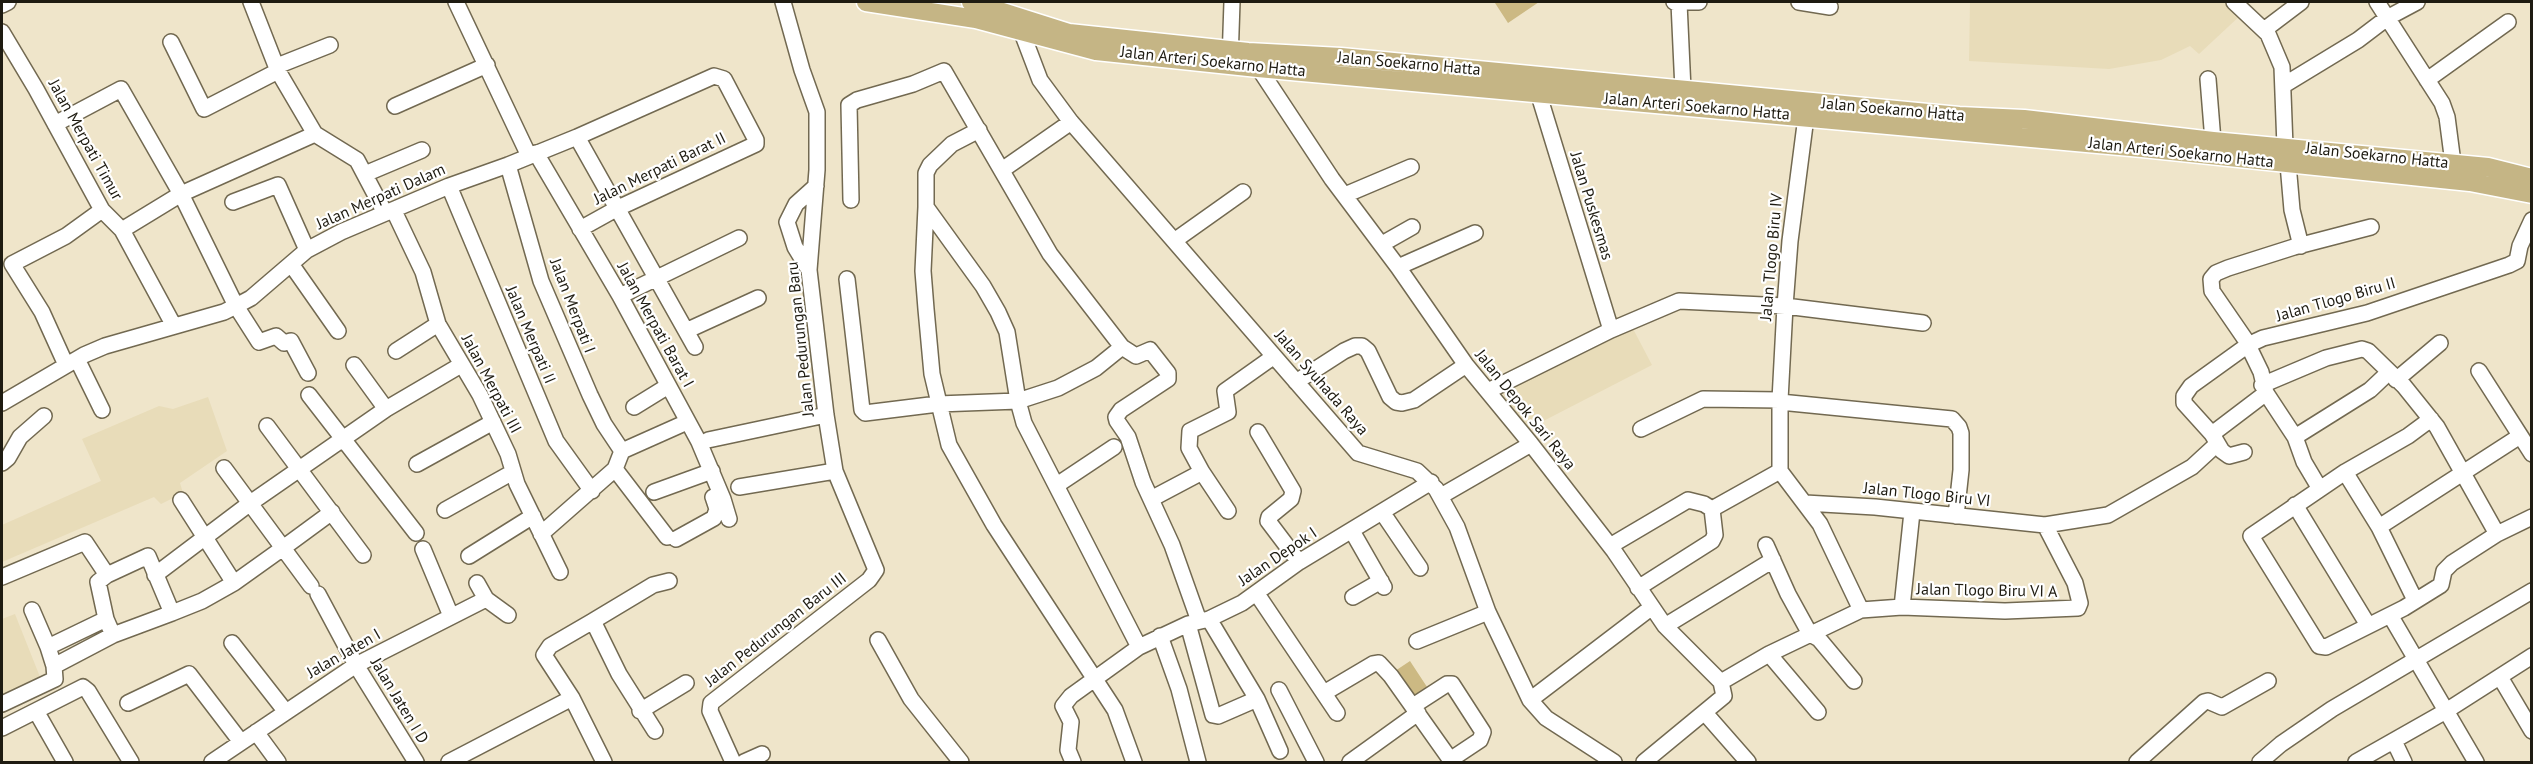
<!DOCTYPE html>
<html>
<head>
<meta charset="utf-8">
<style>
  body { margin:0 }
  #map { position:relative; width:2533px; height:764px; overflow:hidden; background:#efe5ca; font-family:"PT Sans",sans-serif }
  canvas { display:block }
  .frame { position:absolute; inset:0; border:3px solid #1e1b11; pointer-events:none }
</style>
</head>
<body>
<div id="map">
<canvas width="2533" height="764"></canvas>
<div class="frame"></div>
</div>
<script>
const c = document.querySelector('canvas').getContext('2d');
c.lineJoin = 'round';
function paint(path, color) {
  c.fillStyle = color;
  c.fill(path, 'evenodd');
}
function poly(rows) {
  const path = new Path2D();
  for (const r of rows) {
    path.moveTo(r[0], r[1]);
    for (let i = 2; i < r.length; i += 2) path.lineTo(r[i], r[i + 1]);
  }
  return path;
}
function trace(path, color, width, dash) {
  c.strokeStyle = color;
  c.lineWidth = width;
  c.lineCap = dash ? 'butt' : 'round';
  c.setLineDash(dash || []);
  c.stroke(path);
}
function label(font, color, halo, rows, align = 'center') {
  c.font = font + ' "PT Sans",sans-serif';
  c.lineWidth = 4.5;
  c.setLineDash([]);
  c.textBaseline = 'middle';
  c.strokeStyle = halo;
  c.fillStyle = color;
  for (const [text, x, y, turn = 0] of rows) {
    c.save();
    c.translate(x, y);
    c.rotate((+turn || 0) * Math.PI / 180);
    c.textAlign = isNaN(turn) ? turn : align;
    if (halo) c.strokeText(text, 0, 0);
    c.fillText(text, 0, 0);
    c.restore();
  }
}
const built = poly([
  [1970,2,2232,2,2243,13,2199,54,2190,46,2161,60,2109,69,1969,61],
  [1630,323,1652,365,1522,432,1501,391],
  [208,397,227,451,180,483,183,493,161,504,154,497,2,562,2,525,101,481,82,439,159,406,173,409],
  [15,614,42,682,2,699,2,619]
]);
const green = poly([
  [1498,2,1539,2,1508,23,1495,3],
  [1410,661,1429,690,1414,700,1395,671]
]);
const minor = poly([
  [251,2,278,71,315,134,357,160,385,213],
  [456,2,529,156],
  [1674,2,1699,2],
  [1799,2,1830,7],
  [2234,2,2268,34,2282,67,2285,147],
  [2377,2,2442,103,2447,117,2453,163],
  [1679,3,1683,90],
  [2,5,8,2],
  [1021,30,1040,80,1071,122,1358,453,1417,471,1436,489,1457,527,1488,612,1530,700,1546,718,1614,762],
  [2264,30,2301,2],
  [2,32,36,89,102,210,122,230,174,326],
  [171,42,204,109,278,71],
  [1230,61,1232,2],
  [1254,61,1332,179,1398,267,1466,365,1531,444,1614,551,1665,626,1721,682,1724,696,1644,762],
  [277,66,330,45],
  [2208,79,2213,141],
  [2427,80,2508,22],
  [2284,85,2358,40,2387,18,2417,2],
  [1538,92,1611,330],
  [395,106,487,65],
  [1806,117,1790,241,1785,306,1780,400,1780,471,1820,524,1861,610],
  [55,124,121,89,181,194,236,306,259,342,276,336,284,343,291,341,308,373],
  [979,130,952,144,930,165,926,173,926,207,983,286,998,312,1007,332,1018,401,1024,423,1139,647],
  [577,137,695,347],
  [536,153,620,296,699,442,723,499,729,519],
  [2288,164,2292,210,2301,246],
  [508,165,541,281,590,395,604,424,622,451],
  [1002,170,1071,122],
  [365,174,422,150],
  [449,186,556,441,592,491],
  [1345,195,1411,167],
  [233,202,278,185,307,250],
  [926,207,923,271,926,309,932,374,949,445,994,525,1115,710,1134,762],
  [394,211,423,272,438,324,480,395,508,454,517,484,560,572],
  [122,230,181,194,315,134],
  [1174,241,1243,192],
  [1382,244,1412,227],
  [291,264,338,331],
  [1398,267,1475,233],
  [809,270,795,247,787,222,796,204,816,186],
  [847,279,862,410,865,413,938,404,1018,401,1058,388,1096,368,1122,347,1050,254,944,71,913,84,857,100,849,105,851,200],
  [620,296,739,238],
  [688,330,758,298],
  [1122,347,1136,356,1150,350,1168,373,1168,379,1121,410,1116,417,1117,421,1128,437,1143,482,1172,545,1199,621],
  [396,351,438,324],
  [77,359,102,410],
  [66,365,42,312,12,264,66,236,102,210],
  [354,365,386,409],
  [2479,371,2532,454],
  [2396,380,2440,343],
  [1296,382,1344,351,1355,346,1362,346,1368,351,1390,397,1396,402,1402,403,1414,400,1466,365],
  [2262,385,2326,358,2362,349,2368,351,2404,386,2437,427,2497,534],
  [1488,391,1611,330,1679,301,1785,306,1923,323],
  [309,395,416,533],
  [1780,402,1952,419,1959,427,1961,433,1961,470,1956,516],
  [2,403,84,355,105,346,224,312,236,306,251,298,307,250,341,232,449,186,508,165,577,137,714,76,724,79,756,140,756,144,616,209,580,229],
  [634,407,668,386],
  [2431,419,2408,436,2345,472,2251,536,2319,646,2326,647,2404,608,2441,585,2444,571,2452,563,2497,534,2532,517],
  [267,426,363,555],
  [1641,429,1703,399,1780,400],
  [1258,432,1293,491,1291,499,1269,517,1268,521,1299,562],
  [2212,434,2184,403,2184,396,2191,386,2248,345,2263,338,2367,313,2509,265,2517,261,2520,246,2532,220],
  [2295,437,2370,390,2388,373],
  [708,440,826,415],
  [2244,452,2229,456,2222,451,2212,434,2266,393],
  [2,463,8,458,20,437,44,416],
  [417,464,493,422],
  [224,468,283,548,332,512],
  [615,469,667,537],
  [1202,472,1228,511],
  [2345,472,2379,527,2415,600],
  [1057,485,1114,447],
  [739,487,835,471],
  [2320,489,2304,462,2295,437,2266,393,2261,372,2245,339,2212,291,2211,279,2216,273,2228,268,2294,247,2371,227],
  [654,492,712,471],
  [1441,496,1531,444],
  [1151,499,1202,472,1189,448,1190,431,1228,412,1225,391,1273,357],
  [181,500,234,583],
  [1805,503,1875,507,2045,525,2108,515,2192,467,2217,444],
  [2295,505,2368,625],
  [445,510,513,472],
  [1382,512,1420,568],
  [2379,527,2520,436],
  [1352,531,1384,587],
  [541,534,615,469,622,451,687,422],
  [676,539,714,518,717,509,713,497],
  [1766,545,1788,594,1810,634],
  [1610,546,1688,500,1704,504,1712,509,1780,471],
  [423,549,451,616],
  [469,556,533,516],
  [155,575,249,504,386,409,461,365],
  [2,577,85,542,107,575],
  [1638,588,1712,541,1715,535,1712,509],
  [318,594,356,665,416,762],
  [1257,594,1337,713],
  [1353,597,1381,581],
  [486,599,508,615],
  [1902,607,1912,512],
  [172,613,202,601,234,583,283,548,311,586],
  [2390,615,2476,762],
  [1209,619,1257,699,1280,751],
  [593,621,653,585,669,581],
  [1188,624,1213,715,1218,716,1257,699],
  [1665,626,1773,560],
  [1810,634,1819,639,1854,681],
  [1160,636,1179,689,1198,762],
  [878,640,911,699,961,762],
  [1417,641,1488,612],
  [232,643,286,712],
  [48,647,106,619],
  [1769,654,1818,712],
  [54,666,113,635,172,613,148,556,107,575,98,582,106,619,113,635],
  [2500,677,2532,731],
  [1721,682,1769,654,1861,610,1902,607,2005,611,2078,608,2080,603,2075,583,2045,525],
  [1279,690,1316,762],
  [1324,693,1373,664,1379,663,1391,676,1452,762],
  [1530,700,1652,607],
  [128,703,189,674,241,742],
  [2,704,55,679,54,666,48,647,32,610],
  [1413,706,1447,684,1452,684,1483,732,1480,740,1450,760],
  [36,711,65,762],
  [640,711,686,683],
  [1705,713,1748,762],
  [2,728,83,687,88,691,131,762],
  [256,732,278,762],
  [2394,741,2404,762],
  [212,762,356,665,486,599,477,583],
  [449,762,572,698],
  [604,762,572,698,544,655,550,646,593,621,619,674,655,731],
  [733,762,710,711,711,703,869,580,876,570,835,471,826,415,809,270,817,170,817,112,802,70,783,2],
  [744,762,762,754],
  [1073,762,1068,750,1071,722,1063,706,1071,696,1139,647,1188,624,1209,619,1242,603,1299,562,1431,482],
  [1350,762,1418,713],
  [2137,762,2204,702,2208,701,2222,707,2268,681],
  [2260,762,2281,744,2332,709,2532,591],
  [2356,762,2446,711,2532,656]
]);
const major = poly([
  [866,2,976,19,1096,51,1258,68,2142,148,2470,182,2532,194],
  [971,2,1069,33,1248,52,1341,57,1959,116,2024,119,2213,141,2488,167,2532,178]
]);
const streetNames = [
  ["Jalan Arteri Soekarno Hatta",1213,62,6],
  ["Jalan Soekarno Hatta",1409,64,5],
  ["Jalan Arteri Soekarno Hatta",1697,107,5],
  ["Jalan Soekarno Hatta",1893,110,5],
  ["Jalan Merpati Timur",85,140,61],
  ["Jalan Arteri Soekarno Hatta",2181,153,6],
  ["Jalan Soekarno Hatta",2377,156,6],
  ["Jalan Merpati Barat II",660,169,-26],
  ["Jalan Merpati Dalam",381,197,-24],
  ["Jalan Puskesmas",1591,206,73],
  ["Jalan Tlogo Biru IV",1772,257,-85],
  ["Jalan Tlogo Biru II",2336,300,-16],
  ["Jalan Merpati I",572,306,69],
  ["Jalan Merpati Barat I",655,325,61],
  ["Jalan Merpati II",530,335,67],
  ["Jalan Pedurungan Baru",801,339,-96],
  ["Jalan Syuhada Raya",1321,383,49],
  ["Jalan Merpati III",491,384,62],
  ["Jalan Depok Sari Raya",1525,410,51],
  ["Jalan Tlogo Biru VI",1927,495,6],
  ["Jalan Depok I",1278,557,-34],
  ["Jalan Tlogo Biru VI A",1987,591,1],
  ["Jalan Pedurungan Baru III",776,630,-38],
  ["Jalan Jaten I",344,654,-30],
  ["Jalan Jaten I D",399,701,59]
];
paint(built, '#e8dcb9');
paint(green, '#ccb983');
trace(minor, '#726951', 18);
trace(major, '#fff', 21);
trace(minor, '#fff', 15);
trace(major, '#c5b585', 18);
label('16px', '#1e1b11', '#fff', streetNames);
</script>
</body>
</html>
